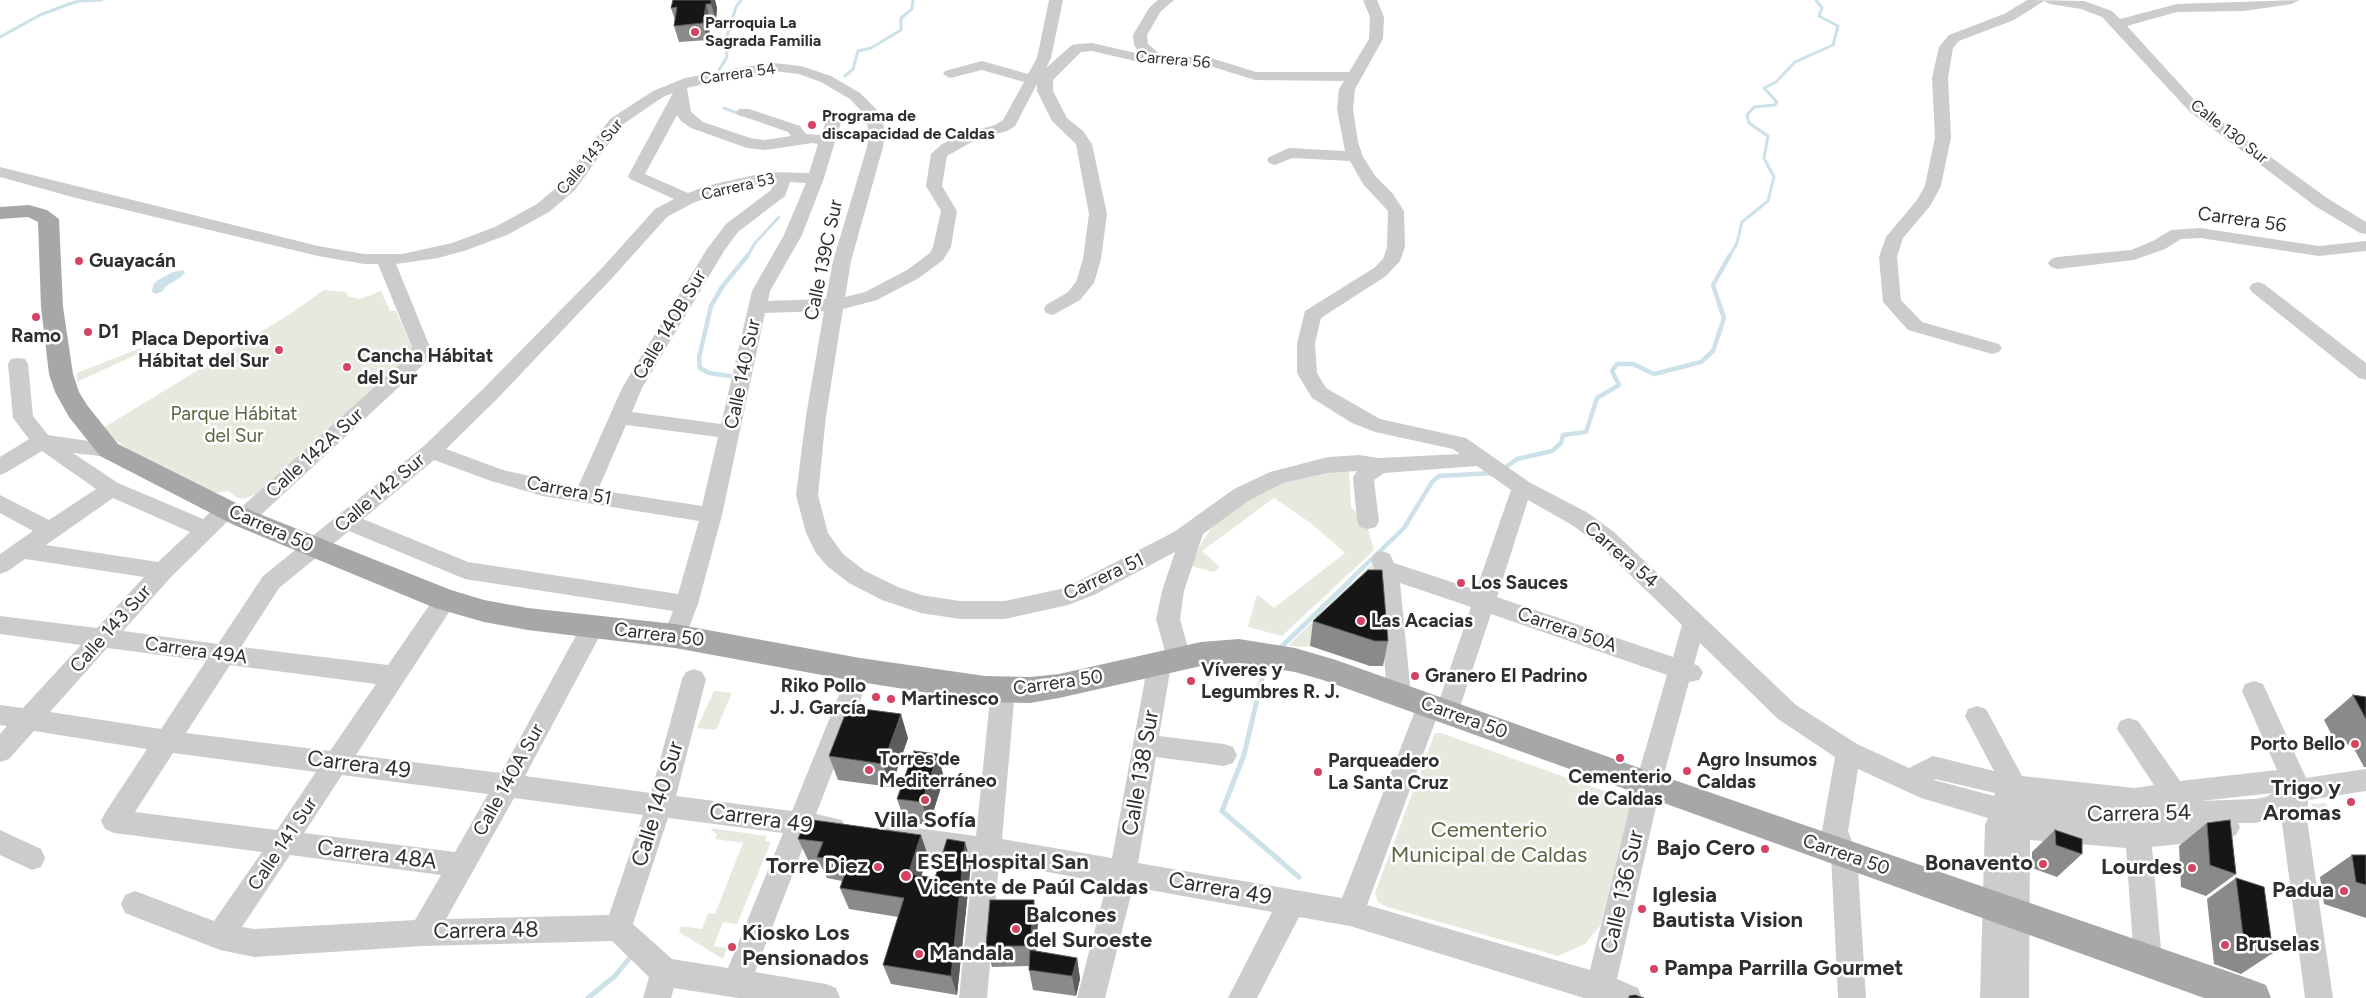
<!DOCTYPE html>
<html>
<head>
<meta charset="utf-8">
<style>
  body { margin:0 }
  canvas { display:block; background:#fff }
</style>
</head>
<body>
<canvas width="2366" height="998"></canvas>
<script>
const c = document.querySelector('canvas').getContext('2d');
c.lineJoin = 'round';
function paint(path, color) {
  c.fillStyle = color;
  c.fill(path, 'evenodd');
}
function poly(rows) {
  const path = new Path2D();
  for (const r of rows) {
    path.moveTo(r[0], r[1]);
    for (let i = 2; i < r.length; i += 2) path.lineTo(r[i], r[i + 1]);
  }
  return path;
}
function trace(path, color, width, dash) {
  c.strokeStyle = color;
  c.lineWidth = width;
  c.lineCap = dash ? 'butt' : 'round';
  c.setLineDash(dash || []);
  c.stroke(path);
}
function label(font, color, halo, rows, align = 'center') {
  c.font = font + ' Figtree,sans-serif';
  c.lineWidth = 5;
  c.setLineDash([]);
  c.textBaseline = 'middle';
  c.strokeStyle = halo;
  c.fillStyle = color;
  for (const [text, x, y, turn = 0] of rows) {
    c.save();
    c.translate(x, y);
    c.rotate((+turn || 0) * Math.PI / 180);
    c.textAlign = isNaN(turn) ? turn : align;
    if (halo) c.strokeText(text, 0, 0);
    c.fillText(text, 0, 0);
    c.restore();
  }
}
const green = poly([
  [324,290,346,292,349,297,360,299,381,291,390,311,396,311,415,354,402,363,256,494,244,499,238,498,228,491,212,493,128,449,111,437,103,428,290,314],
  [141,348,142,352,77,382,77,373],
  [1343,470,1349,472,1351,507,1366,522,1374,550,1282,636,1248,627,1256,597,1258,595,1274,608,1345,553,1312,524,1274,498,1202,551,1220,567,1214,572,1190,566,1201,544,1214,524,1263,487],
  [1376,560,1383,595,1310,646,1299,647,1289,645],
  [714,691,732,693,716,730,697,728],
  [1435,733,1441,733,1632,801,1600,926,1585,944,1558,956,1384,906,1378,902,1375,893],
  [2325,803,2335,821,2318,819,2311,804],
  [710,828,767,836,765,841,771,842,737,924,723,922,714,946,727,948,723,959,679,932,681,926,702,929,708,913,715,914,743,843,715,839,717,835]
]);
const water = poly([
  [183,270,185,273,181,277,165,287,163,291,156,294,152,292,153,285,158,280,173,272]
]);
const streamFar2 = poly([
  [0,37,40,15,69,4,79,1,102,0],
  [719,70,727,57,726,39,736,7,741,0],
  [845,76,853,69,858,51,871,48,901,30,901,18,912,9,913,0],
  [724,108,742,115],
  [747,257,755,243,779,217],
  [1729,257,1737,243,1742,222,1768,201,1774,177,1764,158,1768,136,1749,123,1747,115,1754,107,1775,105,1777,102,1764,88,1776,82,1795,62,1833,45,1838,26,1819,16,1822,8,1816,0]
]);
const streamFar1 = poly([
  [730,376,709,373,700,368,699,358,711,306,722,287,748,255],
  [1503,469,1517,459,1552,451,1561,443,1563,435,1586,432,1597,398,1619,385,1612,371,1617,364,1633,364,1654,374,1701,362,1713,351,1724,318,1713,285,1730,255],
  [1347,583,1404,528,1432,482,1439,476,1494,473]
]);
const stream = poly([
  [1279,649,1349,582],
  [1269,664,1264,670,1244,755,1222,811,1299,877],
  [588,998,615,976,632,955]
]);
const minor = poly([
  [1049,0,1063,0,1051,58,1046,68,1072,45,1077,44,1092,43,1140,54,1134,45,1133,35,1149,8,1158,0,1174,0,1161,11,1147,35,1148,44,1161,55,1211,58,1256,72,1349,72,1369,39,1370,17,1363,0,1377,0,1384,17,1383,39,1355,89,1353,109,1358,142,1363,157,1376,177,1393,194,1404,211,1405,247,1400,261,1386,276,1321,318,1315,343,1317,373,1326,388,1380,419,1466,438,1529,482,1588,513,1614,532,1796,705,1857,744,1909,768,1933,756,1994,771,1965,716,1968,709,1977,706,1986,709,2022,776,2135,788,2154,785,2117,729,2120,721,2129,718,2138,721,2180,781,2277,770,2242,691,2245,684,2254,681,2263,684,2306,778,2366,769,2366,791,2308,800,2307,819,2333,998,2305,998,2281,816,2255,823,2238,823,2240,827,2236,835,2227,839,2152,847,2162,961,2158,971,2148,975,2138,971,2134,961,2126,848,2030,840,2029,998,1980,998,1985,824,1988,818,1921,798,1858,769,1848,831,1857,854,1866,998,1838,998,1831,854,1822,831,1835,757,1778,719,1700,643,1694,664,1699,666,1703,673,1699,680,1689,682,1661,785,1617,979,1638,988,1642,998,1584,998,1350,926,1299,917,1257,998,1228,998,1272,912,1133,887,1105,998,1077,998,1107,883,999,863,987,998,959,998,973,860,895,849,886,846,882,837,886,828,895,825,976,836,991,690,994,683,1003,680,1012,683,1015,690,1002,839,1112,858,1148,663,1152,656,1160,653,1166,655,1156,619,1162,591,1175,552,1094,595,1068,605,1005,619,960,619,921,613,882,600,849,583,827,566,816,553,806,533,796,495,806,416,824,311,765,313,722,515,698,604,683,643,675,645,667,643,663,636,673,611,465,579,349,531,279,588,241,647,388,665,437,594,445,591,453,594,456,600,453,606,356,755,501,773,585,619,593,617,601,619,605,626,525,776,651,793,682,679,686,672,694,669,702,672,706,679,676,796,792,811,852,663,860,660,868,663,872,670,816,814,842,820,846,828,842,836,833,840,807,837,755,972,826,984,836,988,840,998,738,998,674,988,671,998,643,998,649,977,612,941,423,946,254,957,220,950,125,913,121,904,125,895,135,891,214,921,262,852,114,833,105,829,101,821,105,813,147,749,34,731,9,759,0,762,0,734,7,726,0,725,0,705,23,708,81,645,0,634,0,616,97,628,144,577,25,559,8,571,0,574,0,554,33,531,0,513,0,495,49,520,96,489,42,451,7,472,0,475,0,457,29,439,13,418,8,364,11,359,18,358,25,359,28,364,33,416,48,435,116,445,119,450,116,455,109,457,73,453,118,483,203,519,218,504,226,502,234,504,237,510,236,512,410,355,412,347,378,264,364,264,318,256,76,198,0,177,0,167,318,246,364,254,402,254,452,243,495,227,537,204,563,182,610,119,653,91,685,78,743,67,774,63,801,66,831,76,860,93,881,114,885,133,883,147,851,261,845,297,865,292,907,270,930,253,933,247,941,211,926,186,931,154,942,144,965,133,995,125,1003,120,1024,82,982,70,950,78,943,74,945,71,982,61,1028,74,1037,58,1049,0],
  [1092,51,1139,62,1210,66,1255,80,1344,81,1339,89,1337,109,1345,151,1289,148,1269,157,1267,160,1269,163,1275,165,1292,158,1350,161,1363,184,1388,211,1387,247,1383,259,1374,268,1305,311,1297,343,1297,373,1312,398,1352,423,1375,432,1453,449,1460,454,1379,458,1359,455,1328,457,1270,472,1234,489,1174,532,1065,588,1005,601,960,601,921,595,898,587,865,571,843,554,828,533,818,495,826,416,843,309,877,300,919,278,943,260,951,247,957,211,942,186,947,156,977,139,1007,131,1015,126,1037,84,1037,91,1052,121,1076,144,1089,214,1083,259,1076,282,1068,292,1046,305,1044,309,1046,313,1053,315,1080,300,1094,283,1101,259,1107,214,1092,144,1083,131,1067,118,1053,91,1053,80,1081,52,1092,51],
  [774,71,799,74,821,82,850,99,865,115,869,133,867,147,833,261,826,299,768,301,770,291,802,235,824,178,841,122,839,119,827,119,821,135,806,134,800,126,749,109,739,109,736,112,739,115,788,132,791,136,765,140,750,138,703,122,691,112,687,88,743,75,774,71],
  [673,93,628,176,630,179,674,199,655,209,602,268,483,389,424,446,263,576,218,644,123,631,171,577,233,516,232,518,235,524,243,526,251,524,425,363,430,347,396,264,438,258,464,251,507,235,549,212,575,190,622,125,663,97,673,93],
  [677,115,681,121,691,128,747,148,765,150,813,143,818,144,809,173,768,172,706,186,688,193,645,174,677,115],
  [768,182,774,182,771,190,726,224,707,249,622,388,578,487,503,470,446,449,497,399,614,276,667,217,693,203,717,194,768,182],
  [790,182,806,183,784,235,752,291,721,424,632,412,642,388,724,251,738,232,785,196,790,182],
  [626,425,718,437,702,506,598,490,626,425],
  [434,460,491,481,543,496,699,521,678,594,468,562,363,519,434,460],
  [1477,466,1511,490,1476,590,1394,563,1390,554,1382,551,1374,554,1371,560,1378,580,1387,695,1390,702,1399,705,1408,702,1411,695,1400,583,1471,607,1439,701,1429,696,1420,699,1417,706,1342,898,1138,863,1156,757,1224,766,1233,763,1237,755,1233,747,1224,744,1159,736,1171,666,1179,669,1187,666,1191,659,1180,619,1184,591,1203,534,1248,501,1283,483,1328,473,1357,471,1353,477,1357,521,1360,527,1368,529,1376,527,1379,521,1374,480,1384,473,1477,466],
  [113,498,190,532,158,562,46,545,113,498],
  [1528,500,1572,525,1598,544,1682,625,1673,657,1497,597,1528,500],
  [1491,614,1667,675,1635,785,1590,970,1367,905,1437,717,1447,722,1456,719,1491,614],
  [107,648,206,661,161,729,50,712,107,648],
  [230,665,376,684,330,751,186,733,230,665],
  [173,753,316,772,277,830,135,812,173,753],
  [342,775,488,794,455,852,304,833,342,775],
  [1935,779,1995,793,1994,796,1934,780,1935,779],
  [2273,793,2266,797,2255,799,2200,801,2273,793],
  [514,798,643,815,609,915,446,919,514,798],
  [668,818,783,833,728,968,672,959,633,924,668,818],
  [290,855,441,875,415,920,254,929,242,927,290,855],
  [2027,0,2084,1,2112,11,2120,19,2177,4,2299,0,2292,4,2244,11,2177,12,2127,26,2199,105,2327,198,2366,222,2366,234,2360,233,2315,206,2189,111,2102,17,2081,9,2050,4,2044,1,2014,20,1959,41,1953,48,1948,78,1951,137,1941,186,1930,206,1903,238,1897,257,1901,300,1922,322,1999,344,2002,348,1999,352,1992,354,1908,330,1883,302,1879,257,1886,237,1917,200,1925,186,1935,137,1932,78,1939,47,1949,35,2004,14,2027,0],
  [2200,228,2319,246,2366,241,2366,251,2319,256,2200,238,2181,239,2165,249,2134,260,2057,269,2051,267,2048,263,2051,259,2057,257,2131,250,2153,241,2171,230,2200,228],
  [2258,282,2264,284,2366,363,2366,380,2359,378,2252,292,2249,288,2252,284,2258,282],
  [0,830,41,849,45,858,41,867,32,870,0,855,0,830]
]);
const major = poly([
  [29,205,47,210,59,219,63,307,73,374,79,392,87,405,118,444,252,511,451,590,484,600,528,608,675,624,860,658,985,676,1030,677,1059,674,1201,642,1239,639,1295,648,1336,660,1648,771,2253,980,2266,985,2271,998,2204,998,1323,680,1295,672,1239,663,1201,666,1059,698,1030,703,985,702,860,682,675,648,528,630,484,622,435,608,234,525,100,456,69,417,55,392,49,374,41,307,38,222,28,217,0,219,0,207,29,205]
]);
const wall = poly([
  [673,0,715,0,717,8,716,20,711,21,708,40,679,42,674,26,675,20,671,8],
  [1313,621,1388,641,1383,666,1370,666,1310,646],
  [2353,695,2366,697,2366,767,2364,767,2352,745,2336,743,2324,720],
  [908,738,891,787,838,780,829,756],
  [944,778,929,825,905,822,897,799],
  [2207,823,2236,874,2206,896,2181,887,2179,846],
  [2055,830,2082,854,2057,877,2032,868,2032,852],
  [798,839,928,856,921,876,935,878,971,863,957,995,891,984,883,965,898,917,849,909,840,888,842,881,827,878,819,862,808,860],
  [2352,855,2366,855,2366,918,2324,904,2320,877],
  [2236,878,2273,953,2241,974,2214,964,2207,899],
  [1038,921,1036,951,1077,958,1080,979,1076,996,1033,990,1029,970,1029,966,992,967,986,946]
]);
const shadedWall = poly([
  [711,0,715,0,717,8,716,20,711,4],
  [706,4,711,21,708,40,703,23],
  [901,714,908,738,891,787,883,764],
  [938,754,944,778,929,825,922,802],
  [921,835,928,856,915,895,908,874],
  [965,842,971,863,957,995,951,976],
  [1034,900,1038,921,1035,966,1030,946],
  [1077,958,1080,979,1076,996,1072,976]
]);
const building = poly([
  [673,0,711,0,711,4,706,4,703,23,674,26,677,7,671,8,673,0],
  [1368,570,1382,570,1388,641,1375,641,1313,621,1368,570],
  [2353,695,2366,697,2366,719,2353,695],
  [848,707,901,714,883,764,829,756,848,707],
  [914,751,938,754,922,802,897,799,914,751],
  [806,819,921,835,908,874,935,878,947,839,965,842,951,976,883,965,904,898,840,888,849,862,817,857,823,842,798,839,806,819],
  [2230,820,2236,874,2210,865,2207,823,2230,820],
  [2055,830,2082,839,2082,854,2056,845,2055,830],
  [2352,855,2366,855,2366,885,2356,882,2352,855],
  [2236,878,2264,887,2273,953,2244,943,2236,878],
  [990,900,1034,900,1030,946,986,946,990,900],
  [1030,950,1077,958,1072,976,1029,970,1030,950],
  [1635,995,1644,998,1629,998,1629,996,1635,995]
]);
const markers = [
  [695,32,5,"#d44363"],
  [812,125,5,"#d44363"],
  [79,261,5,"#d44363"],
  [36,317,5,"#d44363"],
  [88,332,5,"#d44363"],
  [279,350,5,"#d44363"],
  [347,367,5,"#d44363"],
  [1461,583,5,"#d44363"],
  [1361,621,5,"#d44363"],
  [1415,676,5,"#d44363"],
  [1191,681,5,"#d44363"],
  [876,697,5,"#d44363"],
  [891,699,5,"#d44363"],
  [2355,744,5,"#d44363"],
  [1620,758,5,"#d44363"],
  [869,770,5,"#d44363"],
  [1687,771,5,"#d44363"],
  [1318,772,5,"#d44363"],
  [925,800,5,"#d44363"],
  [2351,802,5,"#d44363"],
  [1765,849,5,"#d44363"],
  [2043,864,5,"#d44363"],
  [878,867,5,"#d44363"],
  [2192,868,5,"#d44363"],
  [906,876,6,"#d44363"],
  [2344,891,5,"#d44363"],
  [1642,909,5,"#d44363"],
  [1016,929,5,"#d44363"],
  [2225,945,5,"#d44363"],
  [732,947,5,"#d44363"],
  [919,954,5,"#d44363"],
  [1654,969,5,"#d44363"]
];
const farPoinames = [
  ["Parroquia La",705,23],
  ["Sagrada Familia",705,41],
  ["Programa de",822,116],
  ["discapacidad de Caldas",822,134]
];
const farStreetnames = [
  ["Carrera 56",1173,60,5],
  ["Carrera 54",738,74,-8],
  ["Calle 130 Sur",2229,132,38],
  ["Calle 143 Sur",590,157,-50],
  ["Carrera 53",738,187,-13]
];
const streetNames = [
  ["Carrera 56",2242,220,8],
  ["Calle 139C Sur",824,260,-78],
  ["Calle 140B Sur",670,325,-59],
  ["Calle 140 Sur",743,374,-78],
  ["Calle 142A Sur",315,453,-42],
  ["Carrera 51",569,491,11],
  ["Calle 142 Sur",380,493,-40],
  ["Carrera 50",271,529,24],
  ["Carrera 54",1621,555,41],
  ["Carrera 51",1104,577,-25],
  ["Calle 143 Sur",111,629,-48],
  ["Carrera 50A",1567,630,19],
  ["Carrera 50",659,635,7],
  ["Carrera 49A",196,651,8],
  ["Carrera 50",1058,683,-8],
  ["Carrera 50",1464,718,20],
  ["Calle 140A Sur",509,780,-61],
  ["Calle 141 Sur",283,844,-56],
  ["Carrera 50",1846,855,19]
];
const poiNames = [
  ["Guayacán",89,261],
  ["D1",98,332],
  ["Ramo",36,336,"center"],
  ["Placa Deportiva",269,339,"right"],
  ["Hábitat del Sur",269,361,"right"],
  ["Cancha Hábitat",357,356],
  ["del Sur",357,378],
  ["Los Sauces",1471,583],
  ["Las Acacias",1371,621],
  ["Víveres y",1201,670],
  ["Legumbres R. J.",1201,692],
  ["Granero El Padrino",1425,676],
  ["Riko Pollo",866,686,"right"],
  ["J. J. García",866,708,"right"],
  ["Martinesco",901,699],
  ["Porto Bello",2345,744,"right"],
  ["Torres de",879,759],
  ["Mediterráneo",879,781],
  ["Agro Insumos",1697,760],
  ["Caldas",1697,782],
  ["Parqueadero",1328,761],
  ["La Santa Cruz",1328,783],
  ["Cementerio",1620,777,"center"],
  ["de Caldas",1620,799,"center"]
];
const parkNames = [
  ["Parque Hábitat",234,414],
  ["del Sur",234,436]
];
const nearStreetnames = [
  ["Carrera 49",359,765,7],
  ["Calle 138 Sur",1141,773,-80],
  ["Calle 140 Sur",658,804,-73],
  ["Carrera 54",2139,814,-1],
  ["Carrera 49",761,819,8],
  ["Carrera 48A",377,855,7],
  ["Carrera 49",1220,889,10],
  ["Calle 136 Sur",1623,892,-77],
  ["Carrera 48",486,931,-1]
];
const nearPoinames = [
  ["Trigo y",2341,789,"right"],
  ["Aromas",2341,814,"right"],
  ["Villa Sofía",925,821,"center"],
  ["Bajo Cero",1755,849,"right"],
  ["ESE Hospital San",917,863],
  ["Vicente de Paúl Caldas",917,888],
  ["Bonavento",2033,864,"right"],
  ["Torre Diez",868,867,"right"],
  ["Lourdes",2182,868,"right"],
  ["Padua",2334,891,"right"],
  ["Iglesia",1652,896],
  ["Bautista Vision",1652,921],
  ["Balcones",1026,916],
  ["del Suroeste",1026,941],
  ["Kiosko Los",742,934],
  ["Pensionados",742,959],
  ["Bruselas",2235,945],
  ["Mandala",929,954],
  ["Pampa Parrilla Gourmet",1664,969]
];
const nearParknames = [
  ["Cementerio",1489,831],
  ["Municipal de Caldas",1489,856]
];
paint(green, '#e6eade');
paint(water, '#cce1e8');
trace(streamFar2, '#cce1e8', 3);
trace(streamFar1, '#cce1e8', 4.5);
trace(stream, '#cce1e8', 5);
paint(minor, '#ccc');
paint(major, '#a7a7a7');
paint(wall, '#8a8a8a');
paint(shadedWall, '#5c5c5c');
paint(building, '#161616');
trace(building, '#5c5c5c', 1);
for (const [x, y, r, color] of markers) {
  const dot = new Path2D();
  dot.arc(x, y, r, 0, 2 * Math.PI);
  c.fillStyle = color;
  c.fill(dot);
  trace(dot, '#fff', 2);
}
label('bold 16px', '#2f2f2f', '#fff', farPoinames, 'left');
label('16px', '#2f2f2f', '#fff', farStreetnames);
label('19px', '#2f2f2f', '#fff', streetNames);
label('bold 19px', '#2f2f2f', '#fff', poiNames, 'left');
label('19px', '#576640', '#fff', parkNames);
label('22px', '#2f2f2f', '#fff', nearStreetnames);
label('bold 22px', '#2f2f2f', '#fff', nearPoinames, 'left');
label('22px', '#576640', '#fff', nearParknames);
</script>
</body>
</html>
